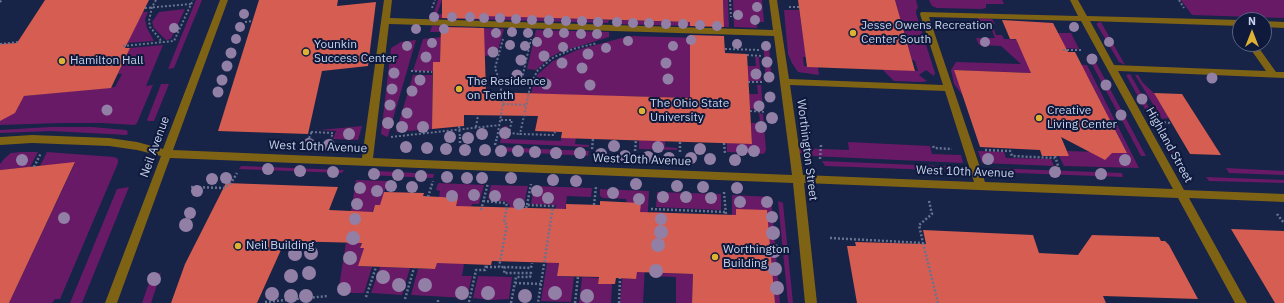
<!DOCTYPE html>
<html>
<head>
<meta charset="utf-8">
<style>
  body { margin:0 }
  #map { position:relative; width:1284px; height:303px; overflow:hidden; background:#172347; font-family:"IBM Plex Sans",sans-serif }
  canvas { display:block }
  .north { position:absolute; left:1232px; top:12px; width:40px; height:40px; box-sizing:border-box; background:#0e193c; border:1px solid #586381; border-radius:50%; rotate:0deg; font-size:11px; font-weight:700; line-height:16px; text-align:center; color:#c7d1e9 }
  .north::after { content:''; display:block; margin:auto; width:14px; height:18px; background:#ddb133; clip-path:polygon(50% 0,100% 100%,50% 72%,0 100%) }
</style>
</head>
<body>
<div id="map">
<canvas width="1284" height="303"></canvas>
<div class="north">N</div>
</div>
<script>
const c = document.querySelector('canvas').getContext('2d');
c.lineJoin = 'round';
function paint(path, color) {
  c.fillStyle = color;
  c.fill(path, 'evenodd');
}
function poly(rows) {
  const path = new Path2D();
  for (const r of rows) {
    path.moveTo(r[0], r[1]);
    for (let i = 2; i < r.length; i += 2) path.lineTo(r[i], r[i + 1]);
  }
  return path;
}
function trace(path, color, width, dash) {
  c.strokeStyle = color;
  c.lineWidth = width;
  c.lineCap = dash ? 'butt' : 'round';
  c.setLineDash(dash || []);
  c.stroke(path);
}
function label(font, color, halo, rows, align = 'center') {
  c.font = font + ' "IBM Plex Sans",sans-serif';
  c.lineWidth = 4;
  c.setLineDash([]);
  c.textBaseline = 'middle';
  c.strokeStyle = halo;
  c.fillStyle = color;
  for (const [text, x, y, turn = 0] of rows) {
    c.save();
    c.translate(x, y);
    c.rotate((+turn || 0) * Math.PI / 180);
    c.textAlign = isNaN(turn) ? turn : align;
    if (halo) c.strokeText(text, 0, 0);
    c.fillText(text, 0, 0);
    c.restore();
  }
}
const green = poly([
  [196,0,202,0,174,68,168,69],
  [438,0,442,0,437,14,609,20,608,23,432,18],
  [723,0,728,0,729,27,615,24,615,20,724,23],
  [733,0,762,0,764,22,757,22,757,28,734,27],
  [895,0,916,0,918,8,916,10,916,13,935,73,934,76,926,70,919,75,927,81,922,82,894,81,882,69,918,71,915,61,912,60],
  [929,0,1002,0,1004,4,986,4,986,8,982,9,937,8,932,6],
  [1181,0,1284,0,1284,18,1192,15],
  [185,9,171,39,166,40,154,28,152,22,159,12],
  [784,10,799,10,806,57,803,57,804,66,818,67,819,75,798,72,792,63,788,54],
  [143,12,148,12,145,19,147,28,154,41,124,43,135,21,139,20],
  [978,18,992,19,995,24,992,24,996,35,1002,35,1004,39,1062,41,1058,33,1071,33,1079,49,1063,48,1017,42,1027,62,1087,65,1139,168,1064,166,1059,156,1069,156,1067,151,1127,153,1087,75,954,70,963,96,954,84,951,70,956,62,1021,64,1001,46,979,45,976,38,995,38,988,21,977,21],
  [1101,22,1125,65,1119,62,1097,25,1097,23],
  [432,26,504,29,497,54,485,56,451,32,430,32],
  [536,30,609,32,609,37,560,52,549,58,536,70,527,69],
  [629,36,706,38,690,50,690,78,697,98,531,94,534,82,538,74,553,61,577,50],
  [441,37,440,62,433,63,433,71,413,71,423,39],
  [416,40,388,136,387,137,381,134,391,48,401,42],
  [763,42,769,46,772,82,766,82],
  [163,45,146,86,153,85,137,123,135,125,101,123,62,123,0,125,0,117,15,113,24,96,115,87,122,74,118,74,130,48],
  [755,57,759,57,761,81,748,81,747,66,756,66],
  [1088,57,1093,57,1146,156,1141,156],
  [1130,74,1179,160,1173,159,1126,75],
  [413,75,432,75,432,129,396,132],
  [1135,75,1138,75,1143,83,1154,93,1169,118,1162,119],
  [161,84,169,84,154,121,148,121,147,120],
  [757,85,761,85,763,110,750,109,749,94,758,94],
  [759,113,763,114,766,150,764,154,727,152,727,143,752,144,751,123,760,123],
  [362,126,358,140,333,139,336,131,320,130],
  [504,126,508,126,505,139,561,141,561,138,576,138,575,144,589,145,589,147,500,143],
  [50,127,92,127,126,130,128,132,127,135,51,131,0,133,0,130],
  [639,140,665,141,665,147,677,148,677,150,639,149],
  [848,142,930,146,932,154,961,155,963,163,812,156,810,154,797,153,796,148,849,150],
  [499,147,589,151,588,156,498,151],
  [978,151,1004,152,1006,158,1051,159,1054,166,982,163],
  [21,152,38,152,30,167,0,170,0,164,4,159,11,153],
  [47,152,114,157,118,159,118,163,60,299,55,299,52,303,9,303,75,163,40,166],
  [822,161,965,167,963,171,825,166],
  [241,166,344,170,342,173,239,169],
  [989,168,1122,173,1123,177,990,172],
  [1226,168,1284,171,1284,175,1229,173],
  [370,171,379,171,434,174,433,178,368,175],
  [1206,177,1284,180,1284,183,1209,181],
  [356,180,388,181,380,205,375,205,360,247,364,248,358,266,372,267,364,293,338,293],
  [438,183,484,185,479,204,472,204,457,263,464,264,462,276,472,276,467,298,411,295,418,269,435,269,439,252,444,252,458,198,439,197,440,191,436,190],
  [491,185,528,186,523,208,512,208,506,222,510,205,505,201,491,201,488,198],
  [534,186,592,188,591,197,567,196,557,276,574,277,571,302,541,301,556,205,531,204],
  [129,187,82,303,70,303,117,189],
  [600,189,649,191,643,303,620,303,622,278,636,279,637,260,626,199,603,198,600,196],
  [657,192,721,194,721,210,656,207],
  [732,195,771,197,780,303,775,303,767,211,736,209,736,215,732,215],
  [778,201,783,203,793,303,788,303],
  [654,212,669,213,669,241,660,273,693,274,692,303,676,303,676,277,652,276],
  [380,267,410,268,402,295,371,293],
  [161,273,151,303,142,303,152,274],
  [478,276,512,277,509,299,492,300,473,298],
  [582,277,599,278,598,284,612,284,611,303,579,303]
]);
const building = poly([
  [45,0,149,0,125,48,130,48,111,88,24,96,15,113,0,121,0,44,17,43],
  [259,0,338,0,337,6,376,2,368,66,322,71,308,134,218,131],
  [442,0,723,0,724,27,690,26,690,22,483,16,484,19,442,18],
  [798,0,895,0,915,71,807,67],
  [1002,20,1053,23,1068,52,1075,52,1127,153,1112,153,1105,160,1061,137,1069,156,1042,156,1040,150,980,147,954,70,1031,73,1016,39,1010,39],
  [441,27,484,28,486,92,690,98,690,35,724,36,725,53,747,54,752,144,561,138,562,132,535,131,538,116,464,115,464,126,432,129,433,62,440,62],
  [1154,93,1182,94,1221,155,1190,154],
  [75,162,9,303,0,303,0,170],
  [226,183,338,187,329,210,373,212,375,205,380,205,384,192,424,193,423,196,458,198,456,206,566,209,566,204,600,205,600,201,641,203,640,212,736,215,736,209,767,210,775,303,692,303,693,274,637,272,636,279,616,278,615,284,598,284,599,277,557,276,559,263,492,261,491,265,437,263,435,269,358,266,364,248,360,248,362,243,285,241,257,303,171,303,185,264],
  [1231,229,1284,231,1284,303,1275,303],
  [923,230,1033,235,1039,253,1078,255,1092,235,1159,237,1161,241,1165,241,1169,245,1198,299,1103,296,1106,303,857,303,847,246,856,246,855,242,926,244]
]);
const pathFar1 = poly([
  [156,0,152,7,149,21,150,27,160,39,161,43],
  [730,0,731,17],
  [1179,0,1184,8],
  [0,2,2,0],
  [789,7,799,7],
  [145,8,191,4],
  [432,8,435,0],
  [245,22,253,21],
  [0,44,19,42],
  [123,46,174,41,193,0],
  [725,49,761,50],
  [1063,50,1083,50],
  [747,55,762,56],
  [411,71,432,72],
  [500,82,531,83,538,70,554,57,573,49,597,43],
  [748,82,764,82],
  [521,83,531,39],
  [531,83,520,134,554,135,555,132],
  [503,104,526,105],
  [750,111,766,112],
  [501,120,512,120,509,133,520,134],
  [1160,122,1171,123],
  [459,126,460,138],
  [476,127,478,115],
  [311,132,333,133,331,138],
  [391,137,500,125],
  [309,138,312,131],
  [497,138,503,104,500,82,495,68,503,39]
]);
const path = poly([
  [460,137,460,144],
  [308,140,309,137],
  [330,141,331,137],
  [680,142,680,153],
  [724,143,725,154],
  [495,145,497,137],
  [933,146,934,148,952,149],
  [592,149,593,139],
  [985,150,1010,151,1012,156,1055,158],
  [635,151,636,140],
  [1055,156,1059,169],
  [820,159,821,145],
  [34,167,41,153],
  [191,187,224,188,231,183,237,173],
  [724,192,726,215],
  [428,197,433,181],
  [483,201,506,203,507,206,504,222,507,225,499,267,505,267],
  [527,205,531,184],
  [594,205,596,187],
  [526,208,527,205,553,206,538,303],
  [651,209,725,212],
  [481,210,488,183],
  [1277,214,1284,223],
  [830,238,923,243,919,225,932,214,929,201],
  [923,243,938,303],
  [486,267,499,267],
  [515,283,541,284],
  [366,297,376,267],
  [405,299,414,268],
  [438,300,438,303],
  [265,302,328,296],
  [469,302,476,270,485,270,486,265],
  [511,303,516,277,530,277,531,273,504,273,505,267,531,268,532,263],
  [575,303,578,277],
  [619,303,620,278]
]);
const minor = poly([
  [220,0,228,0,173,150,362,158,384,0,392,0,390,18,773,30,769,0,777,0,789,79,943,85,920,14,921,12,1078,16,1070,0,1078,0,1087,16,1240,20,1240,26,1090,21,1114,65,1266,71,1247,44,1256,44,1276,72,1284,72,1284,78,1118,71,1184,190,1284,194,1284,202,1189,198,1247,303,1235,303,1178,198,804,183,817,303,805,303,793,183,170,158,117,303,105,303,161,156,137,150,109,146,32,143,0,145,0,137,32,135,109,138,137,142,163,149,220,0],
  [929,17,1081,21,1173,189,985,182,929,17],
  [389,24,774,36,792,175,373,158,389,24],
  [790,85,945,91,974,182,803,175,790,85],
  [1264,21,1284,22,1284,28,1264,27,1264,21]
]);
const trees = [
  [757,7,5],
  [244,14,5],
  [738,15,5],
  [434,17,5],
  [452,17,5],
  [470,17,5],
  [484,18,5],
  [500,18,5],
  [516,19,5],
  [532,20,5],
  [549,20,5],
  [755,20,5],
  [566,21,5],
  [582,21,5],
  [598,22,5],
  [617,22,5],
  [633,23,5],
  [649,23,5],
  [666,24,5],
  [683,24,5],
  [700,25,5],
  [717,26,5],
  [240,27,5],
  [1074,27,5],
  [174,28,5],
  [416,29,5],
  [444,29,5],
  [512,32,5],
  [496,33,5],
  [528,33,5],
  [548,33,5],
  [564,33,5],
  [581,34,5],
  [597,34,5],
  [236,39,5],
  [691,40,5],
  [628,41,5],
  [537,42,5],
  [985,42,5],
  [1109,42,5],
  [432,43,5],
  [737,44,5],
  [510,45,5],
  [407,46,5],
  [525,46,5],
  [673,46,5],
  [766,46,5],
  [563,47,5],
  [606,48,5],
  [493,52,5.5],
  [231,53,5.5],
  [588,54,5.5],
  [544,56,5.5],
  [426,57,5.5],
  [1092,59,5.5],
  [521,60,5.5],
  [767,62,5.5],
  [562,63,5.5],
  [666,63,5.5],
  [227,66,5.5],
  [582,68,5.5],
  [394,73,5.5],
  [756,74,5.5],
  [517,75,5.5],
  [769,77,5.5],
  [1212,78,5.5],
  [668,79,5.5],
  [222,80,5.5],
  [420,80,5.5],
  [546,84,5.5],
  [590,85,5.5],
  [1106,85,5.5],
  [392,89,5.5],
  [412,91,5.5],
  [218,92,5.5],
  [770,97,5.5],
  [1142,99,5.5],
  [390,105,5.5],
  [759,106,5.5],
  [107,110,5.5],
  [407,113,5.5],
  [1121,115,5.5],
  [772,118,6],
  [388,123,6],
  [402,127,6],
  [423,127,6],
  [761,127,6],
  [505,133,6],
  [349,134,6],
  [482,134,6],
  [450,137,6],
  [468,138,6],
  [309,144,6],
  [329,145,6],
  [614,146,6],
  [406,147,6],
  [658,147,6],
  [427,148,6],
  [446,149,6],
  [700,149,6],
  [465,150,6],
  [485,150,6],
  [742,150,6],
  [501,151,6],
  [518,151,6],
  [754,151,6],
  [535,152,6],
  [556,153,6],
  [580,153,6],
  [601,154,6],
  [625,156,6],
  [648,157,6],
  [669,158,6],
  [691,158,6],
  [710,159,6],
  [988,159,6],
  [22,160,6],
  [735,160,6],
  [1125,160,6],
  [268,169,6],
  [300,171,6],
  [333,172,6],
  [1055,172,6],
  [374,174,6],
  [1101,174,6],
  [398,175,6],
  [421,176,6],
  [447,177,6],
  [226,178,6],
  [467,178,6],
  [482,178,6],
  [511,178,6],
  [212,179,6],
  [553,180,6],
  [576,181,6],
  [636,184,6],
  [391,186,6],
  [677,186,6],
  [412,187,6],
  [703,187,6],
  [360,188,6],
  [737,188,6],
  [197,191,6],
  [377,191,6],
  [537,191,6],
  [613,193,6],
  [474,195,6],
  [452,196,6],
  [495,196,6],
  [663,197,6],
  [686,197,6],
  [548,198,6],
  [711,198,6],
  [639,199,6],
  [740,202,6],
  [767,202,6],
  [357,204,6],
  [519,204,6],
  [190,213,6],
  [772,217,6],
  [64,218,6],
  [355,219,6],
  [661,219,6],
  [186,225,7],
  [661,232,7],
  [773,233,7],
  [353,238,7],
  [658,245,7],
  [774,251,7],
  [311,253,7],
  [295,254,7],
  [350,258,7],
  [775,269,7],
  [656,271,7],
  [309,273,7],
  [291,276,7],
  [383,277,7],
  [154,279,7],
  [399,285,7],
  [425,285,7],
  [777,288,7],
  [344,289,7],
  [462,293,7],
  [488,293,7],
  [555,293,7],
  [272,294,7],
  [291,296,7],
  [306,296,7],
  [525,296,7],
  [587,296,7]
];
const markers = [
  [853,33,4,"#ddb133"],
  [306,52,4,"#ddb133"],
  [62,61,4,"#ddb133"],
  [459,89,4,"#ddb133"],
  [642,111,4,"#ddb133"],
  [1039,118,4,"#ddb133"],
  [238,246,4,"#ddb133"],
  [715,257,4,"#ddb133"]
];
const poiNames = [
  ["Jesse Owens Recreation",861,26],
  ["Center South",861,40],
  ["Younkin",314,45],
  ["Success Center",314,59],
  ["Hamilton Hall",70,61],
  ["The Residence",467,82],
  ["on Tenth",467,96],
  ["The Ohio State",650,104],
  ["University",650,118],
  ["Creative",1047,111],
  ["Living Center",1047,125],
  ["Neil Building",246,246],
  ["Worthington",723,250],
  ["Building",723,264]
];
const streetNames = [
  ["Highland Street",1169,145,61],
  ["Neil Avenue",155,147,-70],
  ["West 10th Avenue",318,147,2],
  ["Worthington Street",807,150,83],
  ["West 10th Avenue",642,160,2],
  ["West 10th Avenue",965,172,2]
];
paint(green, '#681a67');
paint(building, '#d65d51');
trace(pathFar1, '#687391', 2, [2, 2]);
trace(path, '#687391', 2.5, [2, 2]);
paint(minor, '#7e6315');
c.fillStyle = '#927fa6';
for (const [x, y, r] of trees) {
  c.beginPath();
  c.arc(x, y, r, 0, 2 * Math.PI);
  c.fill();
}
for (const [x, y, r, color] of markers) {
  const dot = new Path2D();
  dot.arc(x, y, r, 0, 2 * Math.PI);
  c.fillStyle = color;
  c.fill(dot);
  trace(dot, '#0e193c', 1.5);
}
label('12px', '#c7d1e9', '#0e193c', poiNames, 'left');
label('12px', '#c7d1e9', '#0e193c', streetNames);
</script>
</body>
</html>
